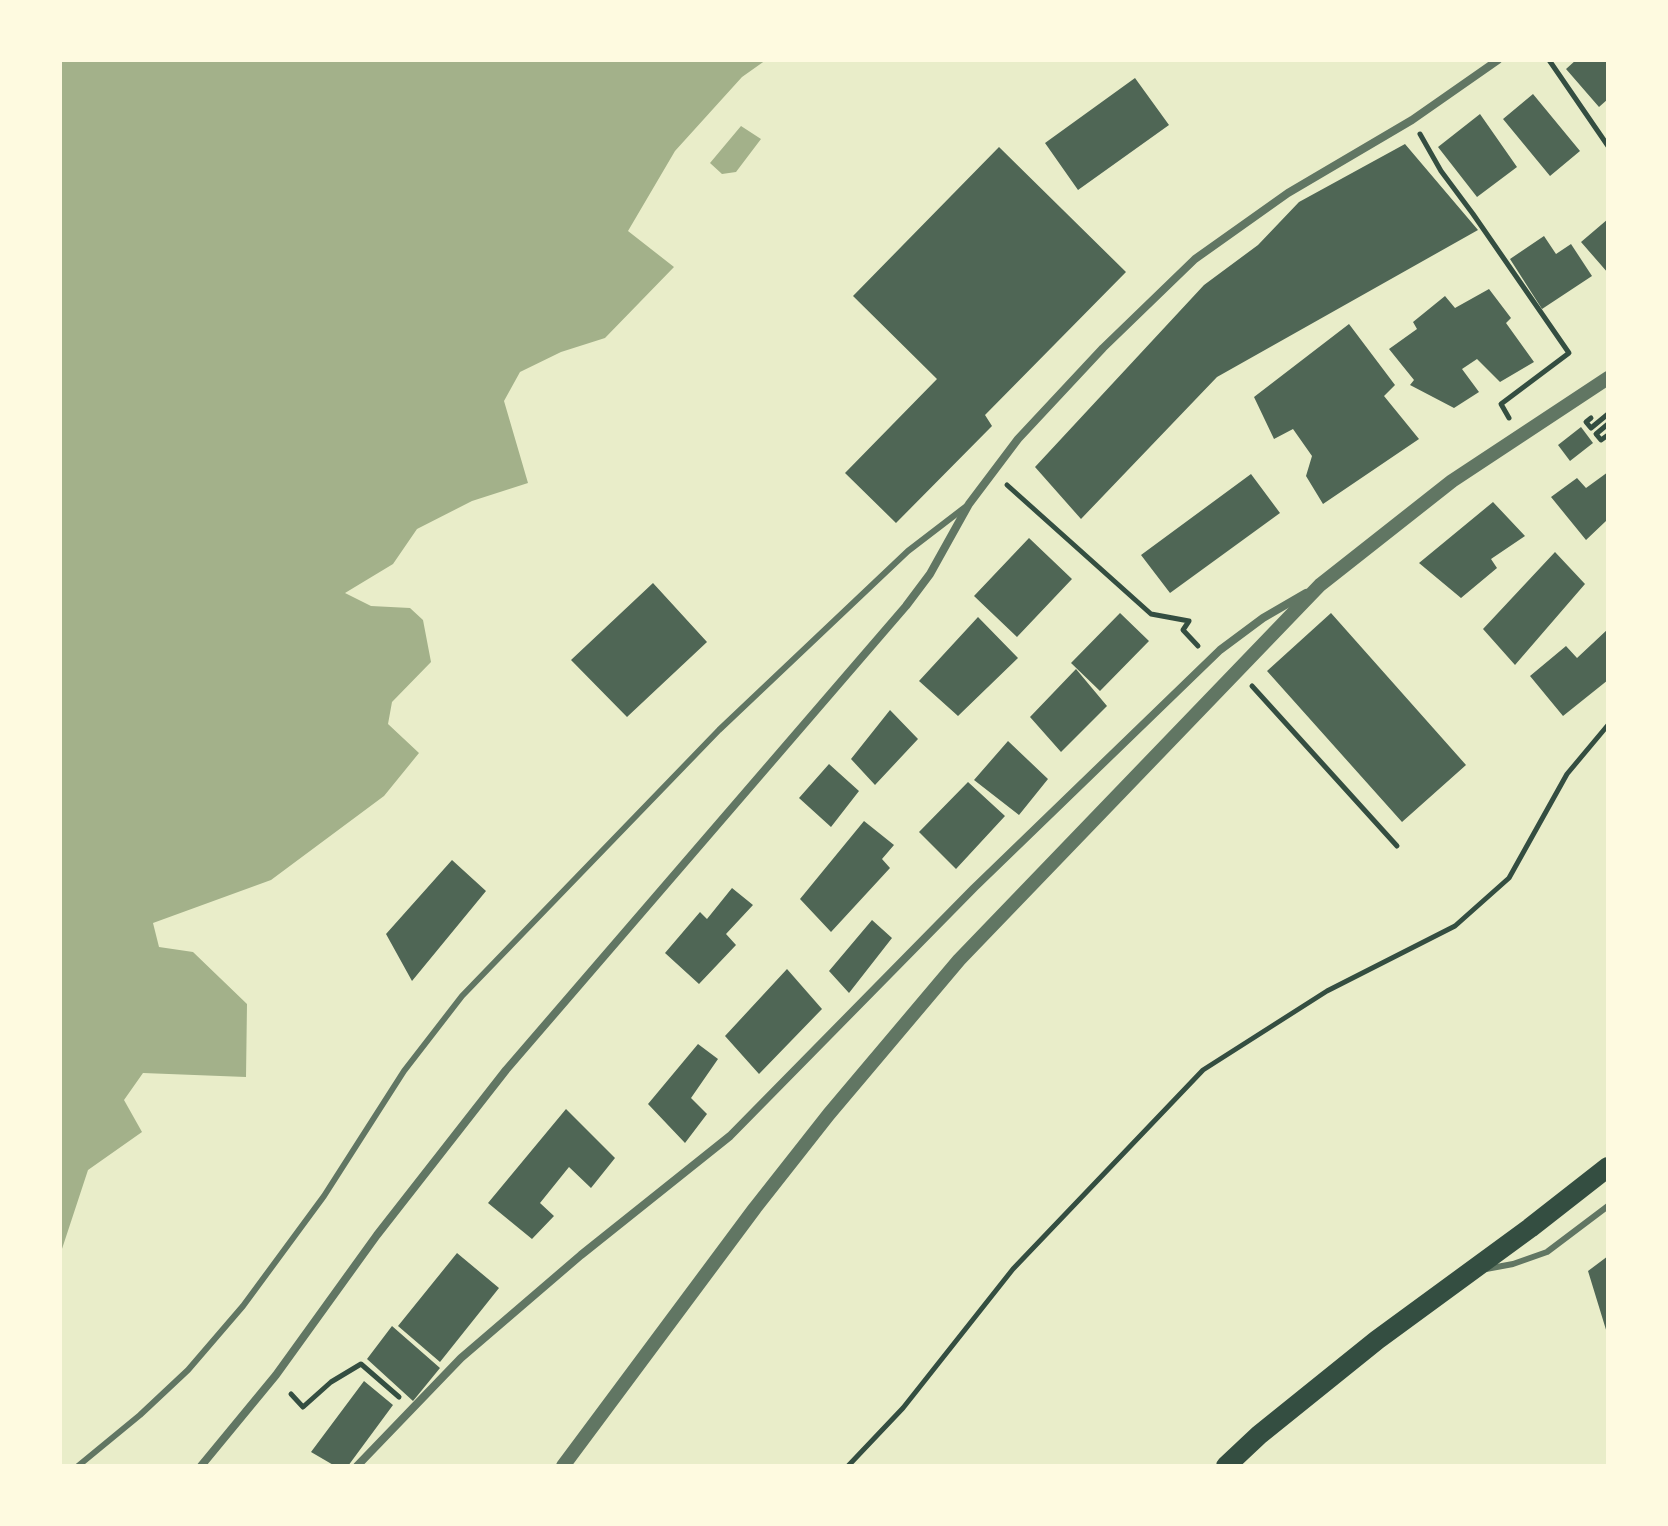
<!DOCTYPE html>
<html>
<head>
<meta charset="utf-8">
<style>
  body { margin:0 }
  #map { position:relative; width:1668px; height:1526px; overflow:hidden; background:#e9edc9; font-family:Arial,sans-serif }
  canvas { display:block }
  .frame { position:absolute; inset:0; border:62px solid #fefae0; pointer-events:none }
</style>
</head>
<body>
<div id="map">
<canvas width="1668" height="1526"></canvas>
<div class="frame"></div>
</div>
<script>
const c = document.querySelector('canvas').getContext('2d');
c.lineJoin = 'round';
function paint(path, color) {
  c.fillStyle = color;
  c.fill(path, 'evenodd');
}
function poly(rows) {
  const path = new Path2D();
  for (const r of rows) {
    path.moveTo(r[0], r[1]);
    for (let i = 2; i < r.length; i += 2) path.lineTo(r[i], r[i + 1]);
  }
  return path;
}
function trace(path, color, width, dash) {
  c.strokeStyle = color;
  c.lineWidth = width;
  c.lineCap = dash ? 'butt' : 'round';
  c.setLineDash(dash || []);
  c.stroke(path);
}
const water = poly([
  [60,60,766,60,742,77,675,151,628,231,674,267,605,338,561,352,520,372,504,401,528,483,472,501,417,529,393,564,345,593,371,606,410,608,423,620,431,662,392,702,388,724,419,753,384,796,271,880,153,923,159,947,193,952,247,1004,246,1077,143,1073,124,1100,142,1132,88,1170,60,1255],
  [741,126,761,139,736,172,722,174,710,163]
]);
const building = poly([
  [1576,60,1608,60,1608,99,1599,107,1566,69],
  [1135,78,1169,125,1078,190,1045,143],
  [1533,94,1580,151,1550,176,1503,119],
  [1480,114,1517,167,1477,197,1438,147],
  [1405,144,1478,230,1217,377,1081,519,1035,467,1204,285,1258,245,1299,202],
  [999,147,1126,272,985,415,992,426,896,523,845,473,937,379,853,296],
  [1608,219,1608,273,1581,242],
  [1544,236,1556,254,1571,244,1592,276,1542,309,1510,259],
  [1489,289,1511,318,1506,323,1534,362,1500,382,1477,359,1462,369,1479,392,1454,408,1410,385,1414,380,1389,349,1417,329,1413,322,1445,296,1455,308],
  [1349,324,1395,385,1384,396,1419,439,1323,504,1306,476,1312,456,1293,429,1274,439,1254,397],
  [1581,427,1593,443,1570,461,1558,445],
  [1608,472,1608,524,1606,521,1586,540,1551,497,1577,478,1586,488],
  [1251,474,1280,513,1170,593,1141,555],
  [1493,502,1525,536,1491,559,1497,568,1461,598,1419,563],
  [1029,538,1072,579,1017,637,974,596],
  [1555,552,1585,584,1515,665,1483,629],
  [653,583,707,642,627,717,571,660],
  [1120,613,1149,641,1100,691,1071,663],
  [1331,613,1466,765,1402,822,1267,671],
  [978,617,1018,658,958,716,919,681],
  [1608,629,1608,680,1563,716,1530,676,1566,646,1577,658],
  [1076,669,1107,706,1061,752,1030,717],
  [890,710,918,739,875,785,851,759],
  [1008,741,1048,779,1019,815,974,780],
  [829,764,859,791,831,827,799,798],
  [968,782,1005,816,956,869,919,832],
  [864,821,894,845,882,859,890,868,831,932,800,899],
  [452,860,486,891,412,981,386,934],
  [732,888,753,905,726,934,736,945,699,984,665,953,700,912,707,919],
  [872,920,892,938,849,993,829,971],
  [787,969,822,1009,759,1074,725,1036],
  [698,1044,718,1059,691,1098,707,1114,685,1143,648,1104],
  [566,1109,615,1158,591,1188,569,1167,540,1203,554,1216,532,1239,488,1203],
  [457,1253,499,1288,440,1362,398,1326],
  [1608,1256,1608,1333,1607,1333,1588,1271],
  [392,1326,440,1368,413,1401,367,1359],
  [364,1381,393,1405,348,1466,335,1466,311,1452]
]);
const path = poly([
  [1549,60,1608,146],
  [1420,134,1441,171,1473,214,1569,353,1501,404,1509,418],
  [1591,418,1586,422,1591,428,1608,414],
  [1608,424,1596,434,1601,440,1608,435],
  [1007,485,1151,614,1189,621,1183,630,1198,646],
  [1252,686,1397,846],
  [291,1394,303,1407,331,1382,361,1364,399,1397],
  [848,1466,903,1408,1013,1269,1203,1070,1327,991,1455,926,1509,878,1567,774,1608,725]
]);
const service = poly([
  [1486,1269,1513,1264,1547,1252,1608,1206],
  [78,1466,140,1415,188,1370,243,1306,324,1196,404,1071,462,996,719,730,908,551,968,505]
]);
const minor = poly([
  [201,1466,276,1375,377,1235,506,1070,906,606,930,574,969,504,1018,439,1103,348,1195,259,1288,193,1412,120,1498,60],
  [357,1466,461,1358,581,1255,730,1136,974,888,1220,650,1263,618,1306,593]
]);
const tertiary = poly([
  [563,1466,755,1208,829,1114,959,960,1320,585,1452,481,1608,378]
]);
const primary = poly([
  [1226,1466,1259,1435,1377,1340,1530,1228,1608,1167]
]);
paint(water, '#a3b18a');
paint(building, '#4f6655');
trace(path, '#344e41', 5);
trace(service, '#617663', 6);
trace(minor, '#617663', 8);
trace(tertiary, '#617663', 14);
trace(primary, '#344e41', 20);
</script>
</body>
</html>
